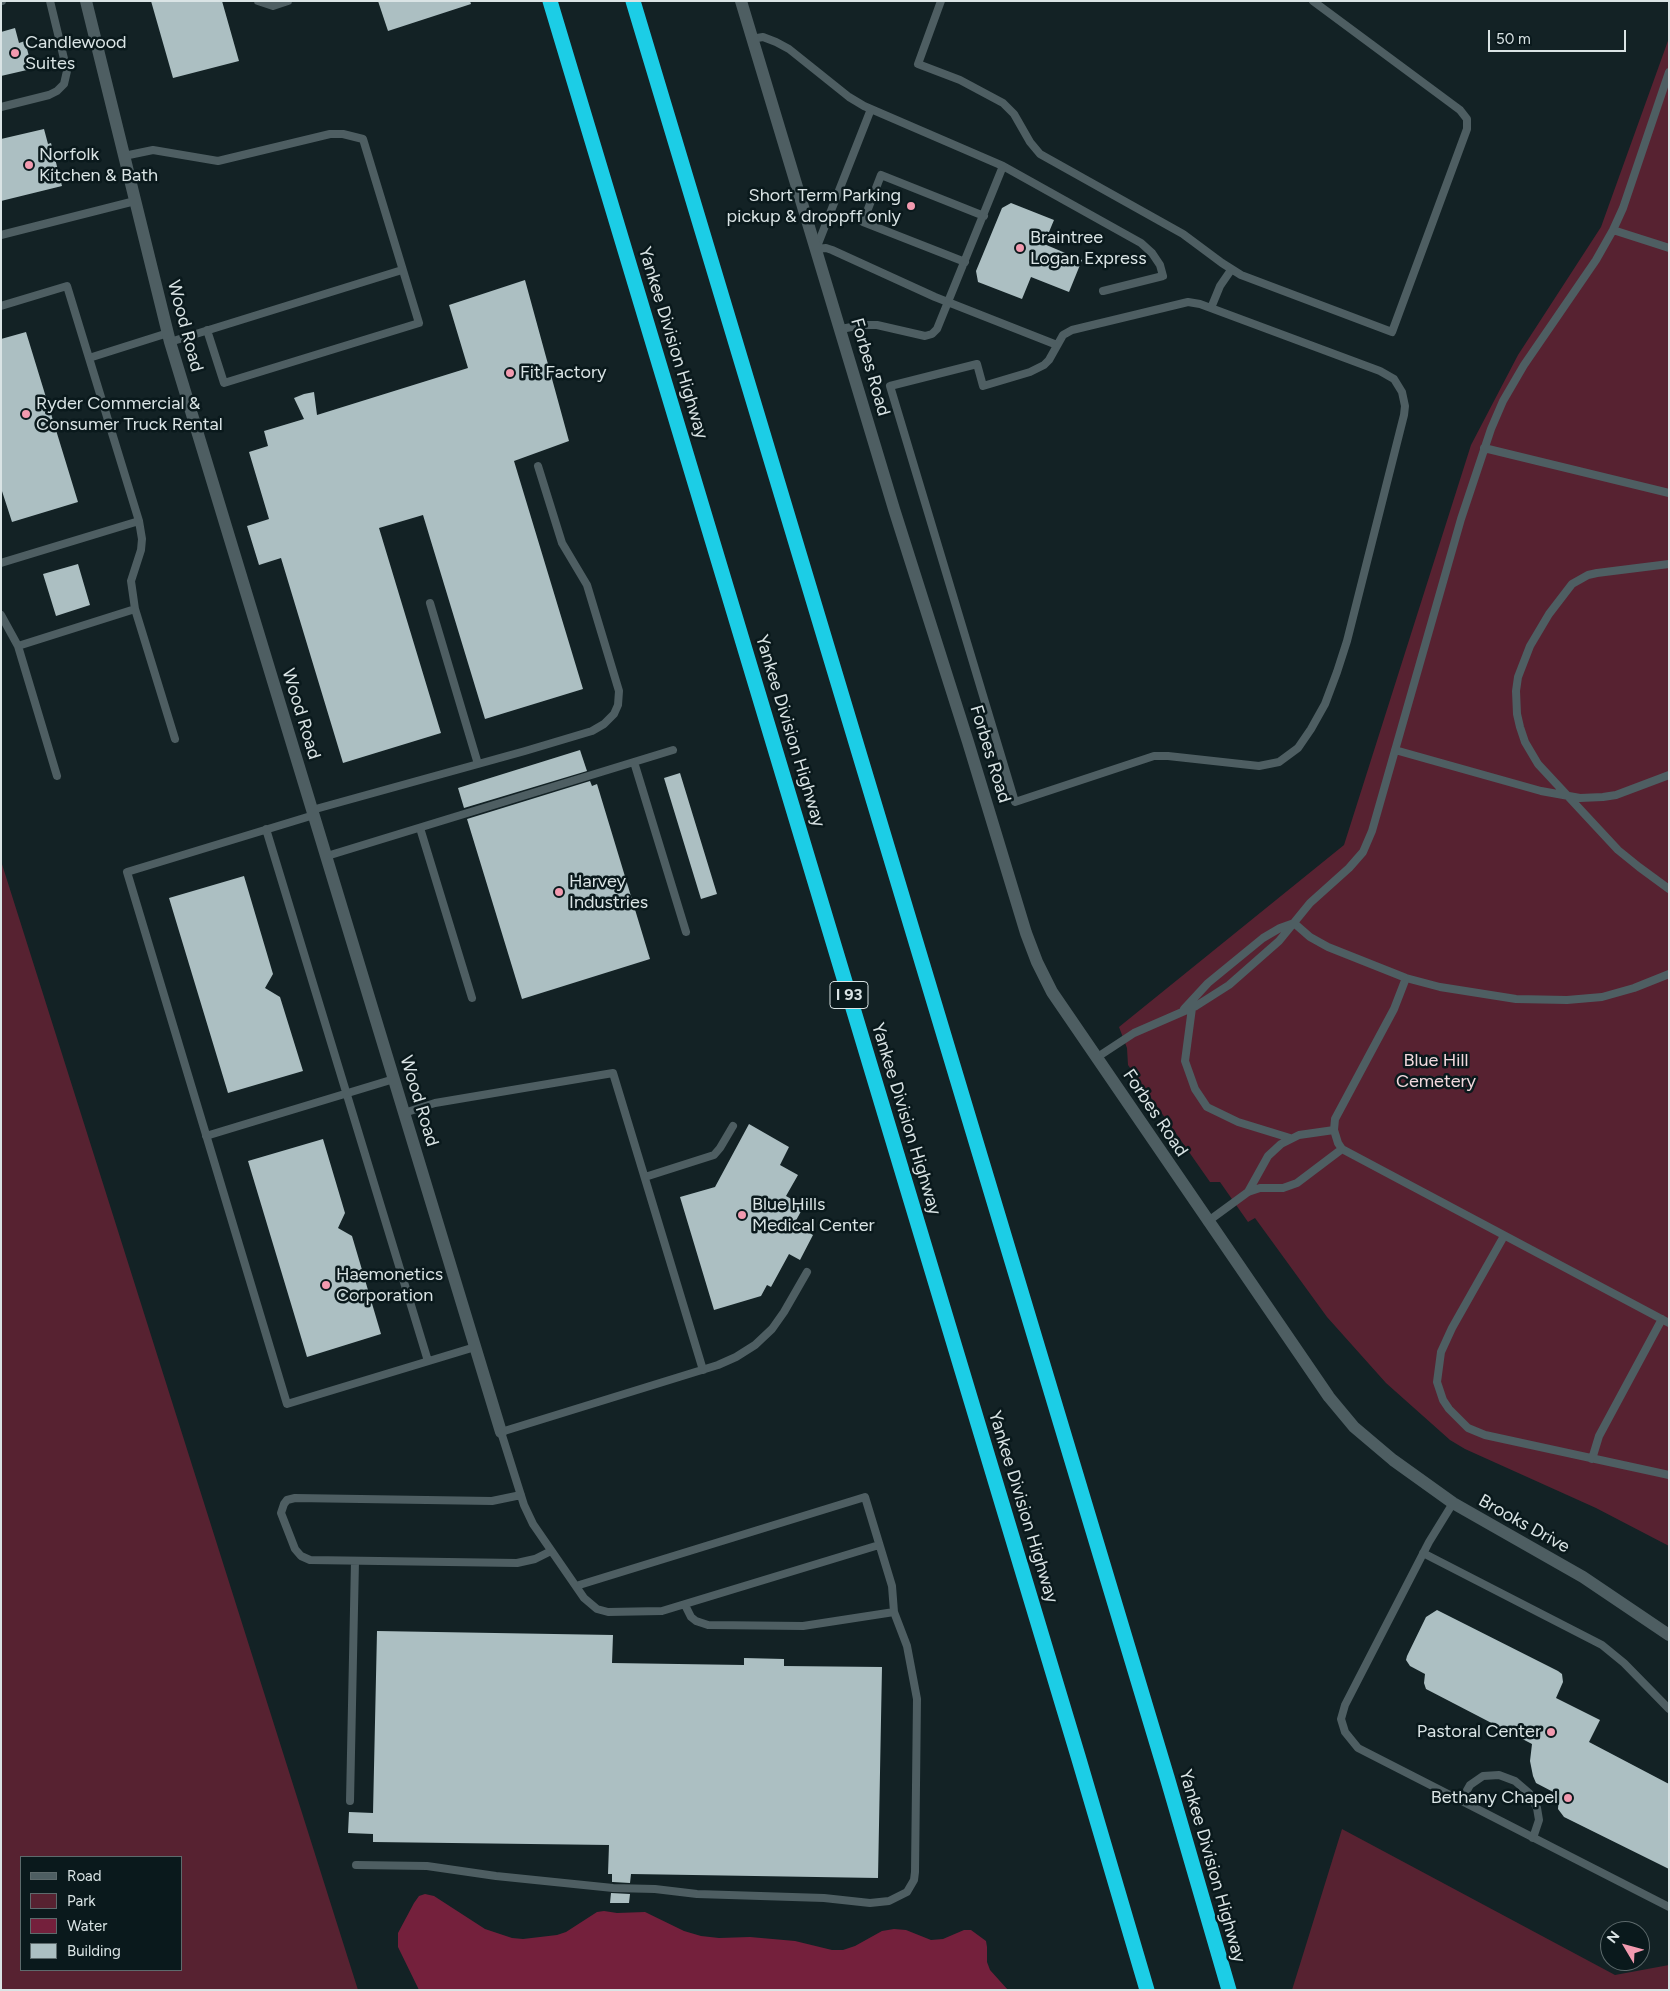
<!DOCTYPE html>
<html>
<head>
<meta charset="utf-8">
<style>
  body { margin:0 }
  #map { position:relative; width:1670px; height:1991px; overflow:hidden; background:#132225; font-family:Figtree,sans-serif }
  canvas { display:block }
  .frame { position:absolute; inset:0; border:2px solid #dae4e5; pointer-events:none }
  .legend { position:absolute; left:20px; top:1856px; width:162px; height:115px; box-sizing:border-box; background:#0a191c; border:1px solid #5d6a6c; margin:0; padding:6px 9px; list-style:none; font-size:15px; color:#dae4e5 }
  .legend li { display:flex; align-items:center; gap:10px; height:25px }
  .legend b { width:25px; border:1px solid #5d6a6c }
  .north { position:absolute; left:1600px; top:1921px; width:50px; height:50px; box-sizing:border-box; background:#0a191c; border:1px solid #5d6a6c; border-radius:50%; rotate:307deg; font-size:14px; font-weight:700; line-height:20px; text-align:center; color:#dae4e5 }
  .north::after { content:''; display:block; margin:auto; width:18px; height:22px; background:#f29aaf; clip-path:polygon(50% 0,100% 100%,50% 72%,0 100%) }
  .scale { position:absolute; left:1488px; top:30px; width:138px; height:22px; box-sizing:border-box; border:2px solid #dae4e5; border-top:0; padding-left:6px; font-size:15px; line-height:18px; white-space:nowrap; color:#dae4e5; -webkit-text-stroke:4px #0a191c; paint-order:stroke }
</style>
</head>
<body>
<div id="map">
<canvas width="1670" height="1991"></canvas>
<div class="frame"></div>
<ul class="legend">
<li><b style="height:6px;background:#4e5e62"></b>Road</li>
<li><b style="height:14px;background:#572231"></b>Park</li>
<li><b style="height:14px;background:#74203c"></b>Water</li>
<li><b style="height:14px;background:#acbfc2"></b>Building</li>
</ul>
<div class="north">N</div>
<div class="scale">50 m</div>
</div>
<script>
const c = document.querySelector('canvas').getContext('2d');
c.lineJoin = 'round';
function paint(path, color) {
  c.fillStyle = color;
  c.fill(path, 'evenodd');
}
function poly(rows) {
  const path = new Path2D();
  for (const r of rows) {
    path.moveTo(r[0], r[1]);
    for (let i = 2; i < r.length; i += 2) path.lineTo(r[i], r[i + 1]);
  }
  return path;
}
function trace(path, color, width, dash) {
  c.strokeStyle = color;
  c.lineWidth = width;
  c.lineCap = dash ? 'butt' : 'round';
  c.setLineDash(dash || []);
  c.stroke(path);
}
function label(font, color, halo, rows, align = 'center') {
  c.font = font + ' Figtree,sans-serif';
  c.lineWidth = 5;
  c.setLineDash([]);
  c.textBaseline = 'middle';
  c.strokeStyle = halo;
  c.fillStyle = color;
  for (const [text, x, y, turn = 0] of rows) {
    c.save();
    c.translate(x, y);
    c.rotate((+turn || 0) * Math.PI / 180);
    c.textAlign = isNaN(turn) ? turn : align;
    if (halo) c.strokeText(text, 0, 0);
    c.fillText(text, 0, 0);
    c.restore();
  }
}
const green = poly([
  [1669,38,1669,1546,1596,1508,1465,1449,1450,1440,1386,1383,1327,1317,1255,1218,1248,1222,1220,1182,1210,1182,1128,1065,1127,1048,1119,1027,1344,845,1471,445,1518,355,1601,227],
  [1,861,358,1990,1,1990],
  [21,1857,181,1857,181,1970,21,1970],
  [1342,1829,1615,1975,1669,1965,1669,1990,1292,1990]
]);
const water = poly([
  [425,1894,434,1896,485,1929,512,1938,523,1939,557,1935,566,1932,597,1912,604,1911,617,1913,645,1912,684,1931,701,1936,719,1938,750,1937,795,1941,832,1950,843,1950,855,1946,882,1931,894,1929,906,1930,931,1940,943,1939,964,1930,971,1930,986,1941,987,1947,987,1962,990,1970,1008,1990,419,1990,398,1947,398,1933,414,1903,419,1896]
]);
const building = poly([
  [151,1,222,1,239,61,173,78],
  [378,1,470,1,471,4,388,31],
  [15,28,19,43,25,41,31,64,27,70,1,76,1,32],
  [44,129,48,144,51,143,62,186,1,201,1,139],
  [1011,203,1054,220,1044,244,1082,260,1069,292,1031,277,1022,299,978,282,976,271,1002,208],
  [525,280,569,441,514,461,583,689,485,719,423,515,379,528,441,733,343,763,281,558,259,565,247,526,269,519,249,452,268,446,264,431,304,419,294,398,304,394,314,392,317,415,468,368,449,305],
  [26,332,78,502,12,522,1,488,1,339],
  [78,564,90,605,56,616,43,574],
  [580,750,587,771,464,808,458,788],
  [680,773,717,894,701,899,664,778],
  [590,781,592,786,597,784,650,959,522,999,467,819],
  [244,876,273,974,265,988,280,997,303,1071,228,1093,169,898],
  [749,1124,789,1147,780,1165,798,1175,786,1196,804,1206,794,1224,813,1235,800,1260,789,1254,771,1287,767,1285,761,1296,714,1310,680,1197,715,1187],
  [323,1139,345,1213,338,1228,352,1236,381,1334,307,1357,248,1161],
  [1437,1610,1558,1671,1562,1674,1563,1682,1556,1698,1600,1720,1589,1742,1669,1784,1669,1869,1564,1817,1558,1809,1559,1795,1536,1783,1533,1776,1530,1761,1532,1744,1426,1689,1424,1683,1425,1674,1410,1666,1406,1660,1407,1656,1426,1617],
  [377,1631,613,1635,612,1663,744,1665,744,1658,784,1659,784,1666,882,1667,878,1878,631,1874,630,1883,613,1882,612,1882,612,1874,608,1874,609,1845,373,1842,373,1834,348,1833,349,1812,373,1813],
  [611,1893,630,1894,629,1903,610,1903]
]);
const lane = poly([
  [1,1,2,1],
  [258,1,273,6,288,1],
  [941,1,918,64,960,80,1003,103,1014,114,1030,142,1040,154,1183,234,1222,263,1241,275,1392,332,1467,129,1467,119,1460,110,1313,1],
  [751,39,763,37,776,42,789,49,849,97,864,106,1003,166,937,329,932,334,925,336,877,325,862,325,841,329],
  [1,107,49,95,57,91,64,84,67,71,50,1],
  [871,109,816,249,826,248,832,250,935,297,1057,345],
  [124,156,153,150,218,161,330,134,343,134,363,139,419,323,224,383,207,330],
  [1003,166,1141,243,1152,253,1160,265,1163,276,1103,291],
  [1613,230,1669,248],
  [1,235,135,201],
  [965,262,863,222,881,175,984,216],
  [1188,302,1200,304,1380,371,1394,379,1402,392,1405,406,1404,415,1347,641,1337,672,1325,704,1311,729,1298,748,1279,762,1259,766,1168,756,1154,756,1015,802,890,386,977,364,983,386,1030,372,1044,365,1049,360,1063,335,1072,330,1188,302],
  [1,306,67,286,89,358,168,333],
  [1211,308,1220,286,1231,270],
  [170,342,402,270],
  [1484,448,1669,493],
  [1,563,139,521,89,358],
  [1669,564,1597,573,1588,575,1572,584,1549,614,1530,646,1518,677,1516,691,1517,714,1520,727,1525,742,1538,764,1618,850,1639,867,1669,889],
  [430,603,478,764],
  [135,609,175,739],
  [1,615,18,646,135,609,131,581,141,550,142,539,139,521],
  [18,646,57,776],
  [1395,750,1541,791,1580,798,1603,797,1616,795,1669,775],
  [634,762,686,932],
  [312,810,525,751,592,731,604,724,614,714,618,705,619,691,587,585,562,543,538,466],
  [314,815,127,872,287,1404,475,1347],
  [420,828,472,998],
  [266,829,428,1361],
  [327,856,673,750],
  [1294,923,1310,937,1328,947,1406,978,1440,987,1516,999,1567,1000,1602,997,1634,988,1669,974],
  [1406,978,1394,1009,1335,1119,1334,1130,1338,1143,1342,1149,1669,1323],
  [1192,1008,1185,1061,1195,1089,1207,1107,1238,1122,1290,1138],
  [1184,1009,1208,983,1263,938,1280,928,1294,923],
  [1096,1058,1134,1033,1196,1006,1229,985,1279,941,1310,903,1349,868,1363,852,1372,831,1461,519,1491,429,1503,401,1524,365,1596,260,1613,230,1623,208,1669,72],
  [404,1113,435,1103,613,1073,703,1370],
  [206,1136,394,1079],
  [645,1177,714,1155,720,1148,733,1126],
  [1248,1192,1268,1156,1281,1144,1299,1135,1334,1130],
  [1207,1222,1248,1192,1260,1188,1283,1188,1297,1183,1342,1149],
  [1504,1236,1452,1328,1441,1352,1437,1382,1443,1400,1449,1409,1468,1428,1485,1435,1669,1475],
  [807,1272,784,1312,772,1329,755,1345,736,1357,718,1365,501,1432,524,1505,533,1524,584,1598,597,1609,608,1612,662,1611,879,1545],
  [1592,1459,1599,1436,1662,1319],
  [521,1495,492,1501,295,1498,287,1500,284,1504,281,1513,295,1549,301,1556,310,1560,517,1563,535,1559,551,1551],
  [1453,1503,1429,1542,1345,1705,1341,1719,1345,1732,1358,1748,1669,1907],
  [1423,1553,1602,1645,1624,1663,1669,1709],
  [685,1605,691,1617,696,1621,708,1625,803,1626,894,1612],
  [350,1801,355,1561],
  [1461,1801,1470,1785,1483,1776,1499,1775,1515,1781,1529,1793,1537,1808,1539,1820,1533,1838],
  [356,1865,427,1866,496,1876,613,1888,655,1889,697,1894,824,1898,870,1903,889,1901,907,1892,914,1880,915,1872,917,1699,907,1646,894,1612,892,1586,865,1497,576,1586]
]);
const street = poly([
  [86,1,170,342,501,1432]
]);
const secondary = poly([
  [741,1,894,509,968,742,1026,933,1037,962,1052,992,1329,1397,1354,1427,1393,1460,1453,1503,1583,1577,1669,1635]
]);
const highway = poly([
  [550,1,1078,1756,1147,1990],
  [633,1,1167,1777,1229,1990]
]);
const markers = [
  [15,53,5,"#f29aaf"],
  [29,165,5,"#f29aaf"],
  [911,206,5,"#f29aaf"],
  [1020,248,5,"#f29aaf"],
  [510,373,5,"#f29aaf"],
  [26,414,5,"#f29aaf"],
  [559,892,5,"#f29aaf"],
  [742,1215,5,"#f29aaf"],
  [326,1285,5,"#f29aaf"],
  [1551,1732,5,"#f29aaf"],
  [1568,1798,5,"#f29aaf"]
];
const shields = [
  [849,995,38]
];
const shieldNames = [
  ["I 93",849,995]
];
const poiNames = [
  ["Candlewood",25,43],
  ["Suites",25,64],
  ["Norfolk",39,155],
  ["Kitchen & Bath",39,176],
  ["Short Term Parking",901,196,"right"],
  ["pickup & droppff only",901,217,"right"],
  ["Braintree",1030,238],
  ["Logan Express",1030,259],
  ["Fit Factory",520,373],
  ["Ryder Commercial &",36,404],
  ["Consumer Truck Rental",36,425],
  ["Harvey",569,882],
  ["Industries",569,903],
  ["Blue Hills",752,1205],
  ["Medical Center",752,1226],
  ["Haemonetics",336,1275],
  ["Corporation",336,1296],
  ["Pastoral Center",1541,1732,"right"],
  ["Bethany Chapel",1558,1798,"right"]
];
const streetNames = [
  ["Wood Road",185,326,75],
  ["Yankee Division Highway",673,343,73],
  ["Forbes Road",870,367,74],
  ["Wood Road",301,714,73],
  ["Yankee Division Highway",790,731,73],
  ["Forbes Road",990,754,73],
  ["Wood Road",419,1101,73],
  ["Forbes Road",1155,1113,56],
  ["Yankee Division Highway",906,1119,73],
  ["Yankee Division Highway",1023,1507,73],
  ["Brooks Drive",1524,1524,29],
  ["Yankee Division Highway",1212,1866,74]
];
const parkNames = [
  ["Blue Hill",1436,1061],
  ["Cemetery",1436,1082]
];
paint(green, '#572231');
paint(water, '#74203c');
paint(building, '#acbfc2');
trace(lane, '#4e5e62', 8);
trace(street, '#4e5e62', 12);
trace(secondary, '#4e5e62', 12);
trace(highway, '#1ccde6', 15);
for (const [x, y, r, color] of markers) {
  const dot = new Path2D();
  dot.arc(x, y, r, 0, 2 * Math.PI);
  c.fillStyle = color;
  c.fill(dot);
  trace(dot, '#0a191c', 2);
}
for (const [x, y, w] of shields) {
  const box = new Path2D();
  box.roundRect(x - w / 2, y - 13.5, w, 27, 4);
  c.fillStyle = '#0a191c';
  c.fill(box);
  trace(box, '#dae4e5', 1);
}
label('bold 16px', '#dae4e5', null, shieldNames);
label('18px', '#dae4e5', '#0a191c', poiNames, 'left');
label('18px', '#dae4e5', '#0a191c', streetNames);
label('18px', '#f3d9de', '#0a191c', parkNames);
</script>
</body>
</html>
